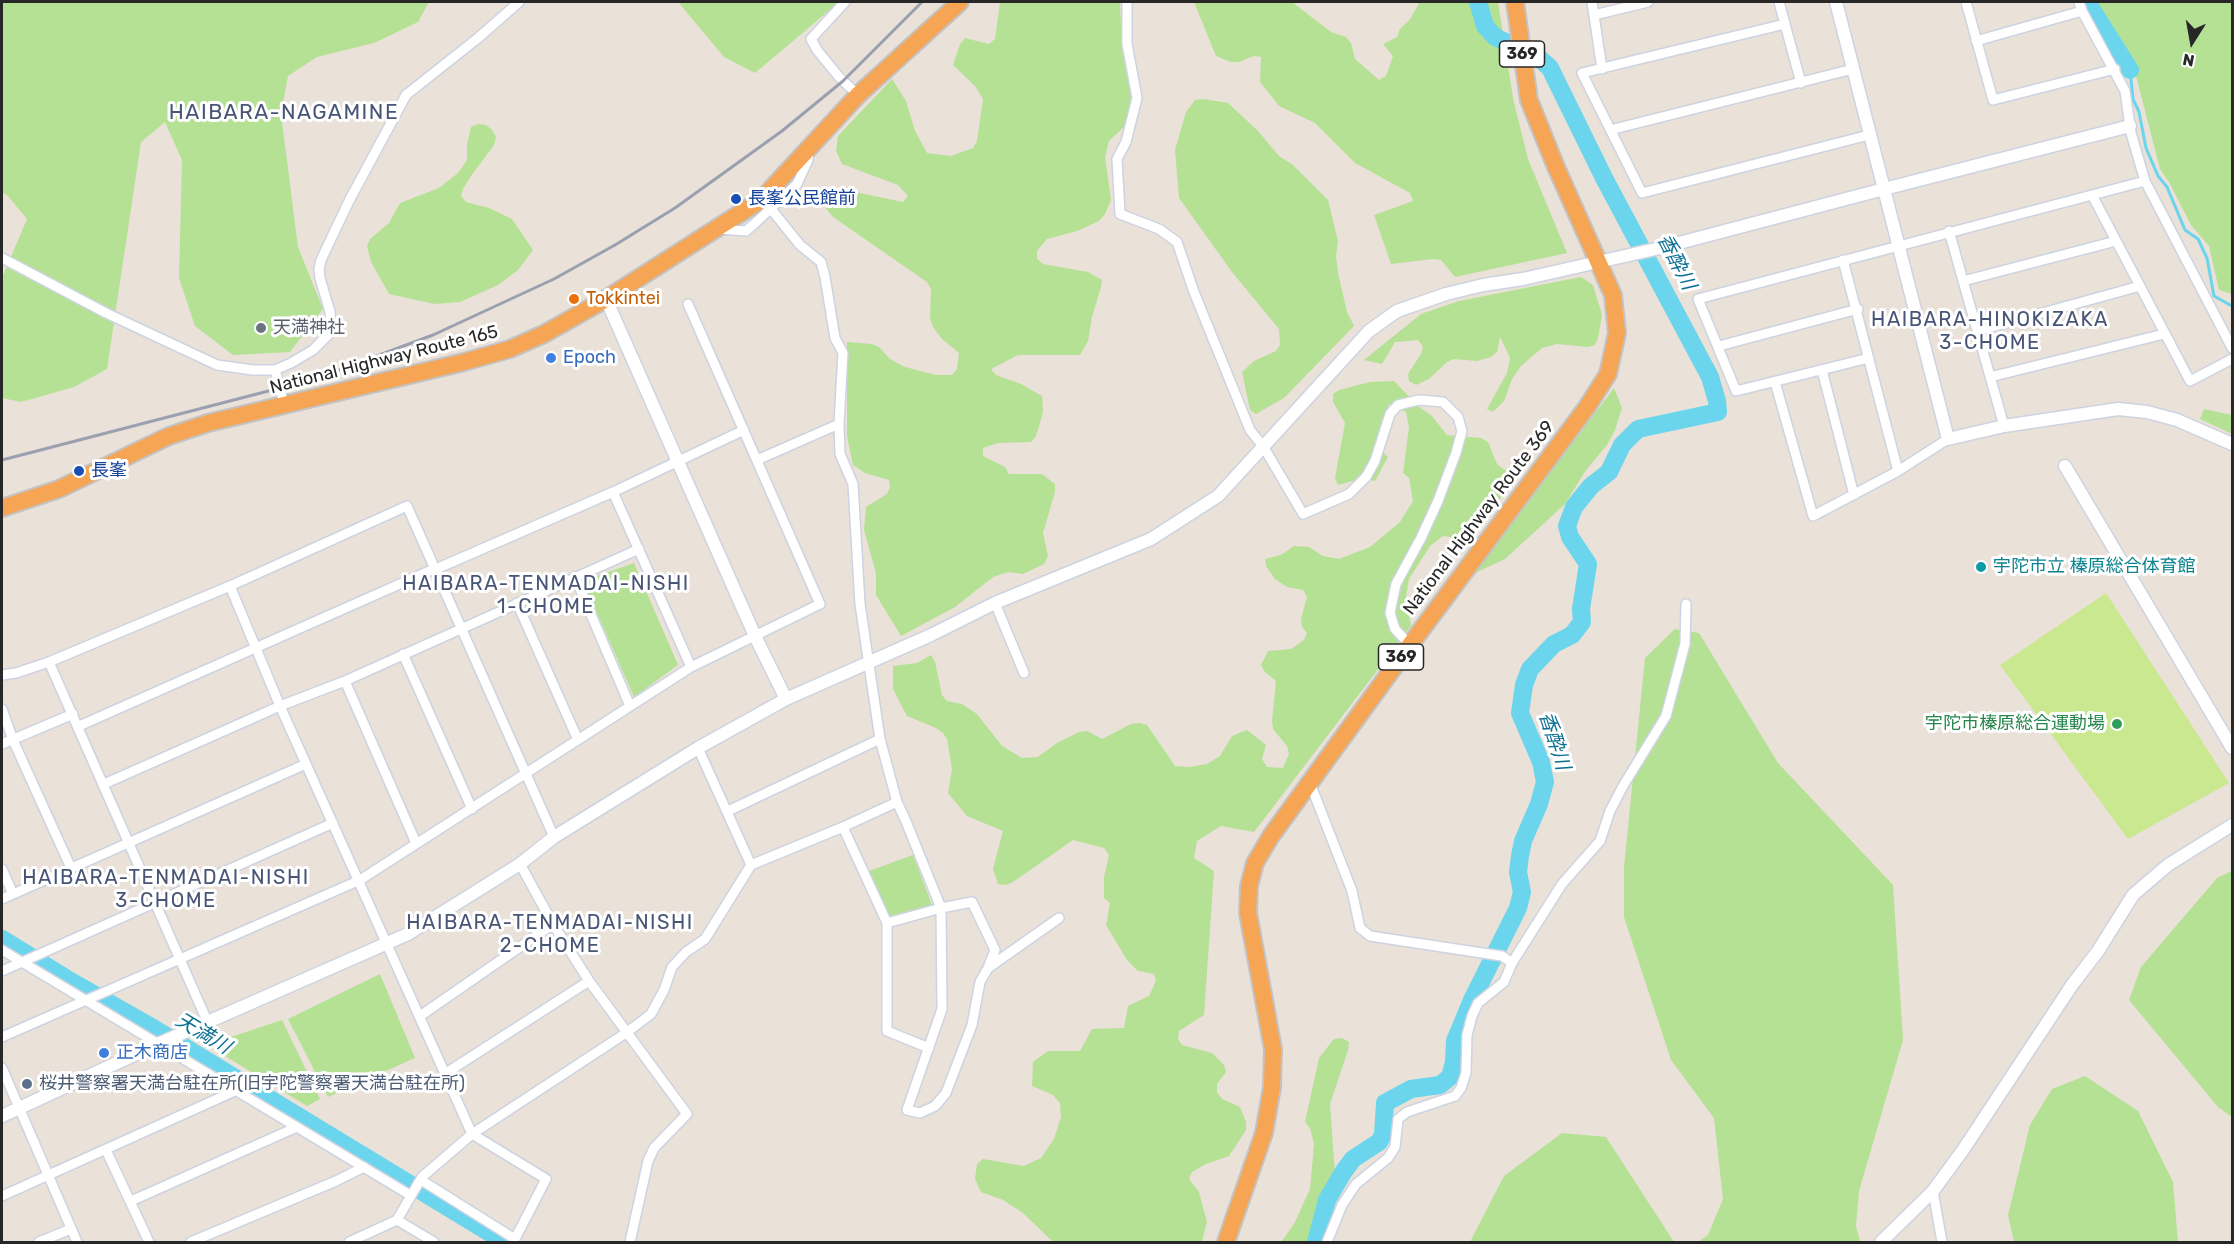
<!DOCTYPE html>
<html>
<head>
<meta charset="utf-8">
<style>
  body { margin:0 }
  #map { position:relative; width:2234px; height:1244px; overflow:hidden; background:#eae1d8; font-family:Rubik,sans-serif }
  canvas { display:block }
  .frame { position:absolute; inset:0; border:3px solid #272727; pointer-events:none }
  .north { position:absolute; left:2162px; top:12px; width:60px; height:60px; -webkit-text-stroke:4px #fff; paint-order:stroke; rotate:191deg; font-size:16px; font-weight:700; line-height:24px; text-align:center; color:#272727 }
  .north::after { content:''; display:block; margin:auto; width:21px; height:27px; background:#272727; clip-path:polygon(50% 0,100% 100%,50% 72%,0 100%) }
</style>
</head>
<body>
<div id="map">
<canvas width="2234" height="1244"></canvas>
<div class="frame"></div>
<div class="north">N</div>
</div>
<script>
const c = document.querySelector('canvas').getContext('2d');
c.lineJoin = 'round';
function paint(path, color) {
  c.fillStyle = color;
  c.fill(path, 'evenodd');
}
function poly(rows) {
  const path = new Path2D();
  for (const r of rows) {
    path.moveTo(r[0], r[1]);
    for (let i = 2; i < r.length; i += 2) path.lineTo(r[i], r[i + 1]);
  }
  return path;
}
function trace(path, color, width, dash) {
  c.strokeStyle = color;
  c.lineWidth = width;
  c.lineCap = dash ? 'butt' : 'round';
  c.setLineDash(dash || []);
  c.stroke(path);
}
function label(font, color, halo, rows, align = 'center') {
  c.font = font + ' Rubik,"Noto Sans JP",sans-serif';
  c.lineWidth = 6;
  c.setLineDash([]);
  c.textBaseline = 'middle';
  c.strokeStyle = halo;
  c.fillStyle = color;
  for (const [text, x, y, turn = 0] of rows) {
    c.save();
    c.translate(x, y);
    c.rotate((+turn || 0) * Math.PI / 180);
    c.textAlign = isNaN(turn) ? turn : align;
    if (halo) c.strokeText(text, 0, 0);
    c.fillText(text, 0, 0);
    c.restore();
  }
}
const green = poly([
  [2,2,429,2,418,22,374,43,317,57,288,76,281,114,298,247,323,309,290,352,233,355,195,326,179,278,182,160,165,122,141,142,107,369,74,387,21,402,2,398,2,278,27,219,7,195,2,192],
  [678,2,837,2,832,8,755,73,724,57],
  [1000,2,1120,2,1122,48,1131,96,1126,125,1109,141,1105,157,1111,200,1105,214,1099,221,1077,231,1047,239,1037,251,1037,259,1043,264,1088,272,1102,280,1101,287,1092,317,1088,341,1080,355,1018,355,991,369,996,375,1021,384,1042,396,1043,412,1036,436,1031,442,998,443,983,448,983,456,1005,467,1009,474,1042,474,1055,484,1055,492,1043,533,1048,556,1044,564,1023,574,1008,572,993,577,955,607,901,636,876,595,876,573,864,530,866,507,887,494,890,487,889,480,865,473,853,465,847,436,847,342,872,344,879,347,890,359,905,367,936,375,952,375,957,369,959,353,942,339,933,327,930,319,931,289,927,282,833,217,823,205,828,190,836,188,903,202,908,196,898,185,842,164,836,151,838,136,892,79,906,101,915,131,927,153,951,156,973,148,977,141,983,99,975,86,953,65,960,44,965,38,989,44,995,39],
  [1194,2,1292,2,1331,32,1346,37,1351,43,1355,59,1379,80,1386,76,1393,56,1383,44,1397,37,1400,29,1410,19,1420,2,1498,2,1513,98,1528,159,1567,253,1455,277,1441,260,1433,259,1391,264,1374,215,1413,201,1410,193,1355,163,1315,123,1279,106,1260,82,1261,57,1254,56,1239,62,1231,62,1216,56],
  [2092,2,2232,2,2232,294,2219,290,2209,246,2191,225,2169,182,2160,169,2133,64],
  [1204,99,1228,103,1258,131,1279,156,1293,165,1328,200,1338,241,1336,257,1338,273,1347,312,1354,326,1284,398,1256,414,1250,410,1242,372,1254,361,1276,351,1280,345,1279,329,1232,272,1179,198,1175,150,1186,112,1195,100],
  [478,124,486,125,492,130,496,137,494,145,471,176,463,189,461,196,466,202,489,208,512,219,533,250,518,270,498,285,460,302,435,304,389,294,371,262,367,246,370,239,389,223,400,203,439,188,458,173,467,160,467,144,471,127],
  [1581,277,1593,285,1602,315,1598,338,1595,345,1588,347,1557,344,1542,348,1521,366,1512,379,1504,401,1493,412,1487,409,1507,373,1510,358,1500,337,1497,352,1491,357,1477,361,1454,359,1447,362,1429,379,1416,385,1409,381,1408,374,1421,354,1423,347,1418,340,1395,342,1382,364,1364,360,1421,314,1459,301],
  [1394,381,1419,407,1432,416,1447,435,1481,438,1488,442,1497,464,1503,469,1510,472,1514,480,1463,548,1450,537,1443,536,1430,546,1409,579,1406,596,1411,626,1254,832,1221,826,1197,841,1194,858,1214,871,1204,1015,1179,1031,1178,1039,1182,1045,1212,1053,1224,1065,1226,1072,1217,1084,1217,1092,1222,1099,1240,1107,1246,1122,1246,1130,1229,1156,1206,1164,1192,1172,1189,1179,1199,1192,1207,1222,1202,1242,1053,1242,1023,1213,1003,1200,981,1192,975,1179,977,1164,983,1159,1024,1166,1041,1158,1054,1139,1061,1117,1060,1103,1053,1095,1032,1086,1033,1062,1048,1051,1080,1051,1092,1029,1124,1028,1128,1006,1149,996,1156,981,1154,974,1138,971,1127,960,1106,925,1110,903,1104,898,1104,877,1109,855,1104,848,1073,840,1013,882,1006,885,998,884,993,869,1003,831,967,816,948,793,952,769,947,739,943,733,936,728,907,716,893,689,893,666,917,663,931,655,935,662,942,695,947,701,962,704,977,714,1002,746,1022,758,1038,757,1057,743,1079,732,1087,731,1102,739,1131,724,1140,723,1147,725,1175,766,1190,767,1207,764,1220,756,1232,736,1247,730,1266,745,1262,759,1267,767,1283,768,1289,754,1287,746,1273,729,1272,721,1276,681,1265,672,1261,665,1268,651,1291,649,1304,640,1307,633,1302,627,1301,619,1307,597,1303,590,1287,587,1275,579,1266,566,1265,559,1281,555,1294,546,1309,547,1323,556,1339,559,1370,547,1400,522,1413,501,1409,478,1403,473,1409,427,1406,412,1389,404,1375,444,1388,457,1375,481,1360,479,1338,485,1335,478,1345,423,1333,402,1333,394,1339,390,1370,382],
  [1614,388,1622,408,1615,430,1607,445,1586,470,1565,504,1505,559,1473,574],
  [2204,409,2232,415,2232,434,2200,419],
  [634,563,678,665,634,697,583,581],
  [1675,629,1699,633,1778,763,1893,885,1903,1040,1859,1191,1856,1226,1860,1242,1698,1242,1708,1235,1723,1199,1714,1118,1671,1060,1624,917,1624,867,1645,658],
  [913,855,932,905,890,916,869,871],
  [2232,871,2232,1117,2218,1107,2129,1000,2141,967,2217,878],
  [380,974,415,1058,328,1097,288,1019],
  [282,1020,320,1099,307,1106,207,1045],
  [1342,1038,1349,1042,1348,1050,1330,1104,1335,1174,1319,1213,1310,1242,1281,1242,1294,1224,1310,1189,1314,1144,1310,1128,1305,1122,1319,1058,1334,1039],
  [2085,1076,2138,1111,2173,1182,2178,1242,2014,1242,2008,1215,2030,1125,2052,1089],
  [1562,1133,1606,1137,1674,1242,1470,1242,1504,1176]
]);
const pitch = poly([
  [2106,593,2229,783,2128,839,2000,665]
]);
const stream = poly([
  [2130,70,2133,99,2139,112,2146,148,2158,176,2167,187,2185,230,2198,239,2207,258,2214,296,2232,306]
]);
const river = poly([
  [2087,2,2130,70],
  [2,939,67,979,148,1025,505,1242],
  [1316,1242,1327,1200,1344,1171,1353,1159,1379,1142,1383,1135,1385,1103,1411,1089,1440,1085,1450,1077,1454,1062,1455,1041,1472,1000,1518,908,1522,892,1518,872,1520,856,1523,841,1539,804,1545,782,1541,762,1520,713,1524,685,1530,669,1554,644,1572,635,1582,622,1581,609,1588,564,1570,537,1567,526,1574,507,1591,486,1609,472,1622,445,1638,429,1718,412,1717,401,1710,377,1604,178,1550,68,1539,58,1495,37,1485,26,1478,2]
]);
const minor = poly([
  [845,2,811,39,817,50,839,77,858,95],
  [1127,2,1127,44,1137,98,1126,142,1117,159,1120,214,1159,229,1177,242,1194,292,1250,430,1263,446,1303,514,1349,494,1366,477,1375,461,1390,414,1398,405,1419,400,1443,402,1458,417,1462,431,1456,453,1438,501,1421,538,1396,584,1390,613,1395,629,1410,645],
  [1592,2,1602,69],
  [1779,2,1801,83],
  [1966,2,1993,100,2115,69],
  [2079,2,2082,11,2125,91,2131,133,2145,181,2232,348],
  [1594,15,1648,2],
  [1785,24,1582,73,1642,193,1869,135],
  [1976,41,2082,11],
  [1610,130,1853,69],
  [2092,195,2190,381,2232,359],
  [771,209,800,245,821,262,825,277,835,338,843,353,839,424,840,454,853,484,860,604,880,739,897,802,905,819,941,908,942,1009,907,1110,920,1113,935,1106,946,1093,972,1025,980,982,988,968,995,950,972,902,941,908,887,923],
  [719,229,746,231,753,225,797,184,808,160,809,152],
  [1949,231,2004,426],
  [2,258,106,313,217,365,253,370,275,370,291,363,313,350,328,335,331,323,330,312,320,278,319,269,321,260,349,201,406,95,478,38,519,2],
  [1843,260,1898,471],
  [1963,281,2116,241],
  [1977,331,2140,286],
  [1719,346,1858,309],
  [1869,358,1736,391,1698,299,2145,181],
  [275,370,284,404],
  [1822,370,1854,495],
  [1990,377,2164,334],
  [1775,382,1813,516,1898,471,1948,439],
  [757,460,839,424],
  [613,492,691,667],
  [436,569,613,492,744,430],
  [575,577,630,706],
  [230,586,280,706,472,1134,546,1179,515,1239,421,1180],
  [517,603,578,740],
  [995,603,1024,673],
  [403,654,472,809],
  [49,662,208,1023],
  [2,675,16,673,49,662,230,586,407,506,554,837],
  [345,681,416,843],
  [2,709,13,740,71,868],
  [79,726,436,568],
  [2,744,73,714],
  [698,748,751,865],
  [1310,783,1352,891,1360,928,1370,936,1502,956,1512,963,1504,982,1478,1003,1472,1016,1467,1035,1466,1073,1461,1088,1455,1096,1407,1112,1398,1119,1395,1147,1388,1158,1356,1184,1342,1205,1327,1242],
  [104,784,280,706,345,681,639,549],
  [728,811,880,739],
  [843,827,887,923,887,1031,929,1048],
  [520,864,553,924,589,981,687,1114,654,1148,648,1161,630,1242],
  [2,869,13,894],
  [2,899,306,764],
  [2,950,410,1195],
  [1512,963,1562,884,1600,841,1610,811,1623,786,1666,716,1685,644,1686,604],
  [988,968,1059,918],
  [2,971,333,823],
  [420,1016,553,924],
  [2,1037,360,880,691,667,820,604,688,304],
  [2,1068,77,1242],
  [446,1073,589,981],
  [106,1150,149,1242],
  [1933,1191,1942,1242],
  [2,1196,237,1090],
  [131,1201,297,1127],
  [397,1220,434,1242],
  [39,1242,71,1229],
  [191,1242,336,1181,364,1167],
  [349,1242,397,1220,422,1177,472,1134,626,1033,651,1014,664,990,672,967,686,952,705,939,751,865,843,827,897,802]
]);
const tertiary = poly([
  [1836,2,1884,189,2130,126],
  [606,299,755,636,786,699],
  [2065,466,2232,748],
  [2,1116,160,1043,408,934,520,864,554,837,698,748,786,699,931,635,995,603,1151,539,1218,496,1369,331,1397,311,1446,294,1483,285,1523,279,1660,248,1884,189,1948,439,2004,426,2118,409,2147,412,2177,420,2232,444],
  [1881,1242,1933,1191,1963,1150,2072,985,2098,951,2133,895,2168,865,2232,825]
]);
const trunk = poly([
  [2,508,59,489,169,436,208,423,464,362,510,349,544,334,606,299,761,200,858,95,960,2],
  [1226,1242,1264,1133,1272,1087,1273,1049,1248,913,1249,886,1255,863,1271,836,1410,645,1587,407,1608,374,1617,333,1613,295,1556,167,1529,100,1515,2]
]);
const rail = poly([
  [2,460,280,388,339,370,433,335,554,279,615,245,675,208,782,131,843,81,922,2]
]);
const markers = [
  [736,199,6,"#1a4fb4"],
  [574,299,6,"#e8710a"],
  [261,328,6,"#6b7280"],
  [551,358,6,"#3f7fe0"],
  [79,471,6,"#1a4fb4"],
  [1981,567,6,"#0f9aa8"],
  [2117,724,6,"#2e9e5b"],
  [104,1053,6,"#3f7fe0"],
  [27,1084,6,"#5c6f8a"]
];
const shields = [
  [1522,54,45],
  [1401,657,45]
];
const shieldNames = [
  ["369",1522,54],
  ["369",1401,657]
];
const transitNames = [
  ["長峯公民館前",748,199],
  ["長峯",91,471]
];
const foodNames = [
  ["Tokkintei",586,299]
];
const worshipNames = [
  ["天満神社",273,328]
];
const shopNames = [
  ["Epoch",563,358],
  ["正木商店",116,1053]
];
const streetNames = [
  ["National Highway Route 165",384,360,-14],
  ["National Highway Route 369",1479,518,-53]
];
const cultureNames = [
  ["宇陀市立 榛原総合体育館",1993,567]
];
const leisureNames = [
  ["宇陀市榛原総合運動場",2105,724]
];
const serviceNames = [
  ["桜井警察署天満台駐在所(旧宇陀警察署天満台駐在所)",39,1084]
];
const waterNames = [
  ["香酔川",1676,262,63],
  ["香酔川",1554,741,72],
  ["天満川",203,1034,31]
];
const neighbourhoodNames = [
  ["HAIBARA-HINOKIZAKA",1990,320],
  ["3-CHOME",1990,343],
  ["HAIBARA-TENMADAI-NISHI",546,584],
  ["1-CHOME",546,607],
  ["HAIBARA-TENMADAI-NISHI",166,878],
  ["3-CHOME",166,901],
  ["HAIBARA-TENMADAI-NISHI",550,923],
  ["2-CHOME",550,946]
];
const quarterNames = [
  ["HAIBARA-NAGAMINE",284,113]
];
paint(green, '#b5e194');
paint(pitch, '#cae88f');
trace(stream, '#6ad5ec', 3);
trace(river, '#6ad5ec', 18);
trace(minor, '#cdd3e0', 12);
trace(tertiary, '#cdd3e0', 15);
trace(trunk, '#c3c3c3', 20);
trace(minor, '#fff', 9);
trace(tertiary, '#fff', 12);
trace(trunk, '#f5a554', 16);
trace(rail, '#9ba0b1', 3);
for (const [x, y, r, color] of markers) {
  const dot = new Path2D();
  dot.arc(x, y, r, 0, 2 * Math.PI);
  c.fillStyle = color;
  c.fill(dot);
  trace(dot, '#fff', 2);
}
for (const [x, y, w] of shields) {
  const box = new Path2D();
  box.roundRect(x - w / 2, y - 13, w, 26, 4.5);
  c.fillStyle = '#fff';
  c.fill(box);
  trace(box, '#272727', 1.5);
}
label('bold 16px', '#272727', null, shieldNames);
label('18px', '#164399', '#fff', transitNames, 'left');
label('18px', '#c56008', '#fff', foodNames, 'left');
label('18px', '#5b616d', '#fff', worshipNames, 'left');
label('18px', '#366cbe', '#fff', shopNames, 'left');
label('18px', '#272727', '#fff', streetNames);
label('18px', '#0d838f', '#fff', cultureNames, 'left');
label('18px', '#27864d', '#fff', leisureNames, 'right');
label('18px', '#4e5e75', '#fff', serviceNames, 'left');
label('italic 20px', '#0e7194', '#fff', waterNames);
c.letterSpacing = '1.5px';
label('20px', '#485576', '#fff', neighbourhoodNames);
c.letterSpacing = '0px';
c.letterSpacing = '1.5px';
label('21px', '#485576', '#fff', quarterNames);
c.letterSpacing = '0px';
</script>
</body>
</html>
